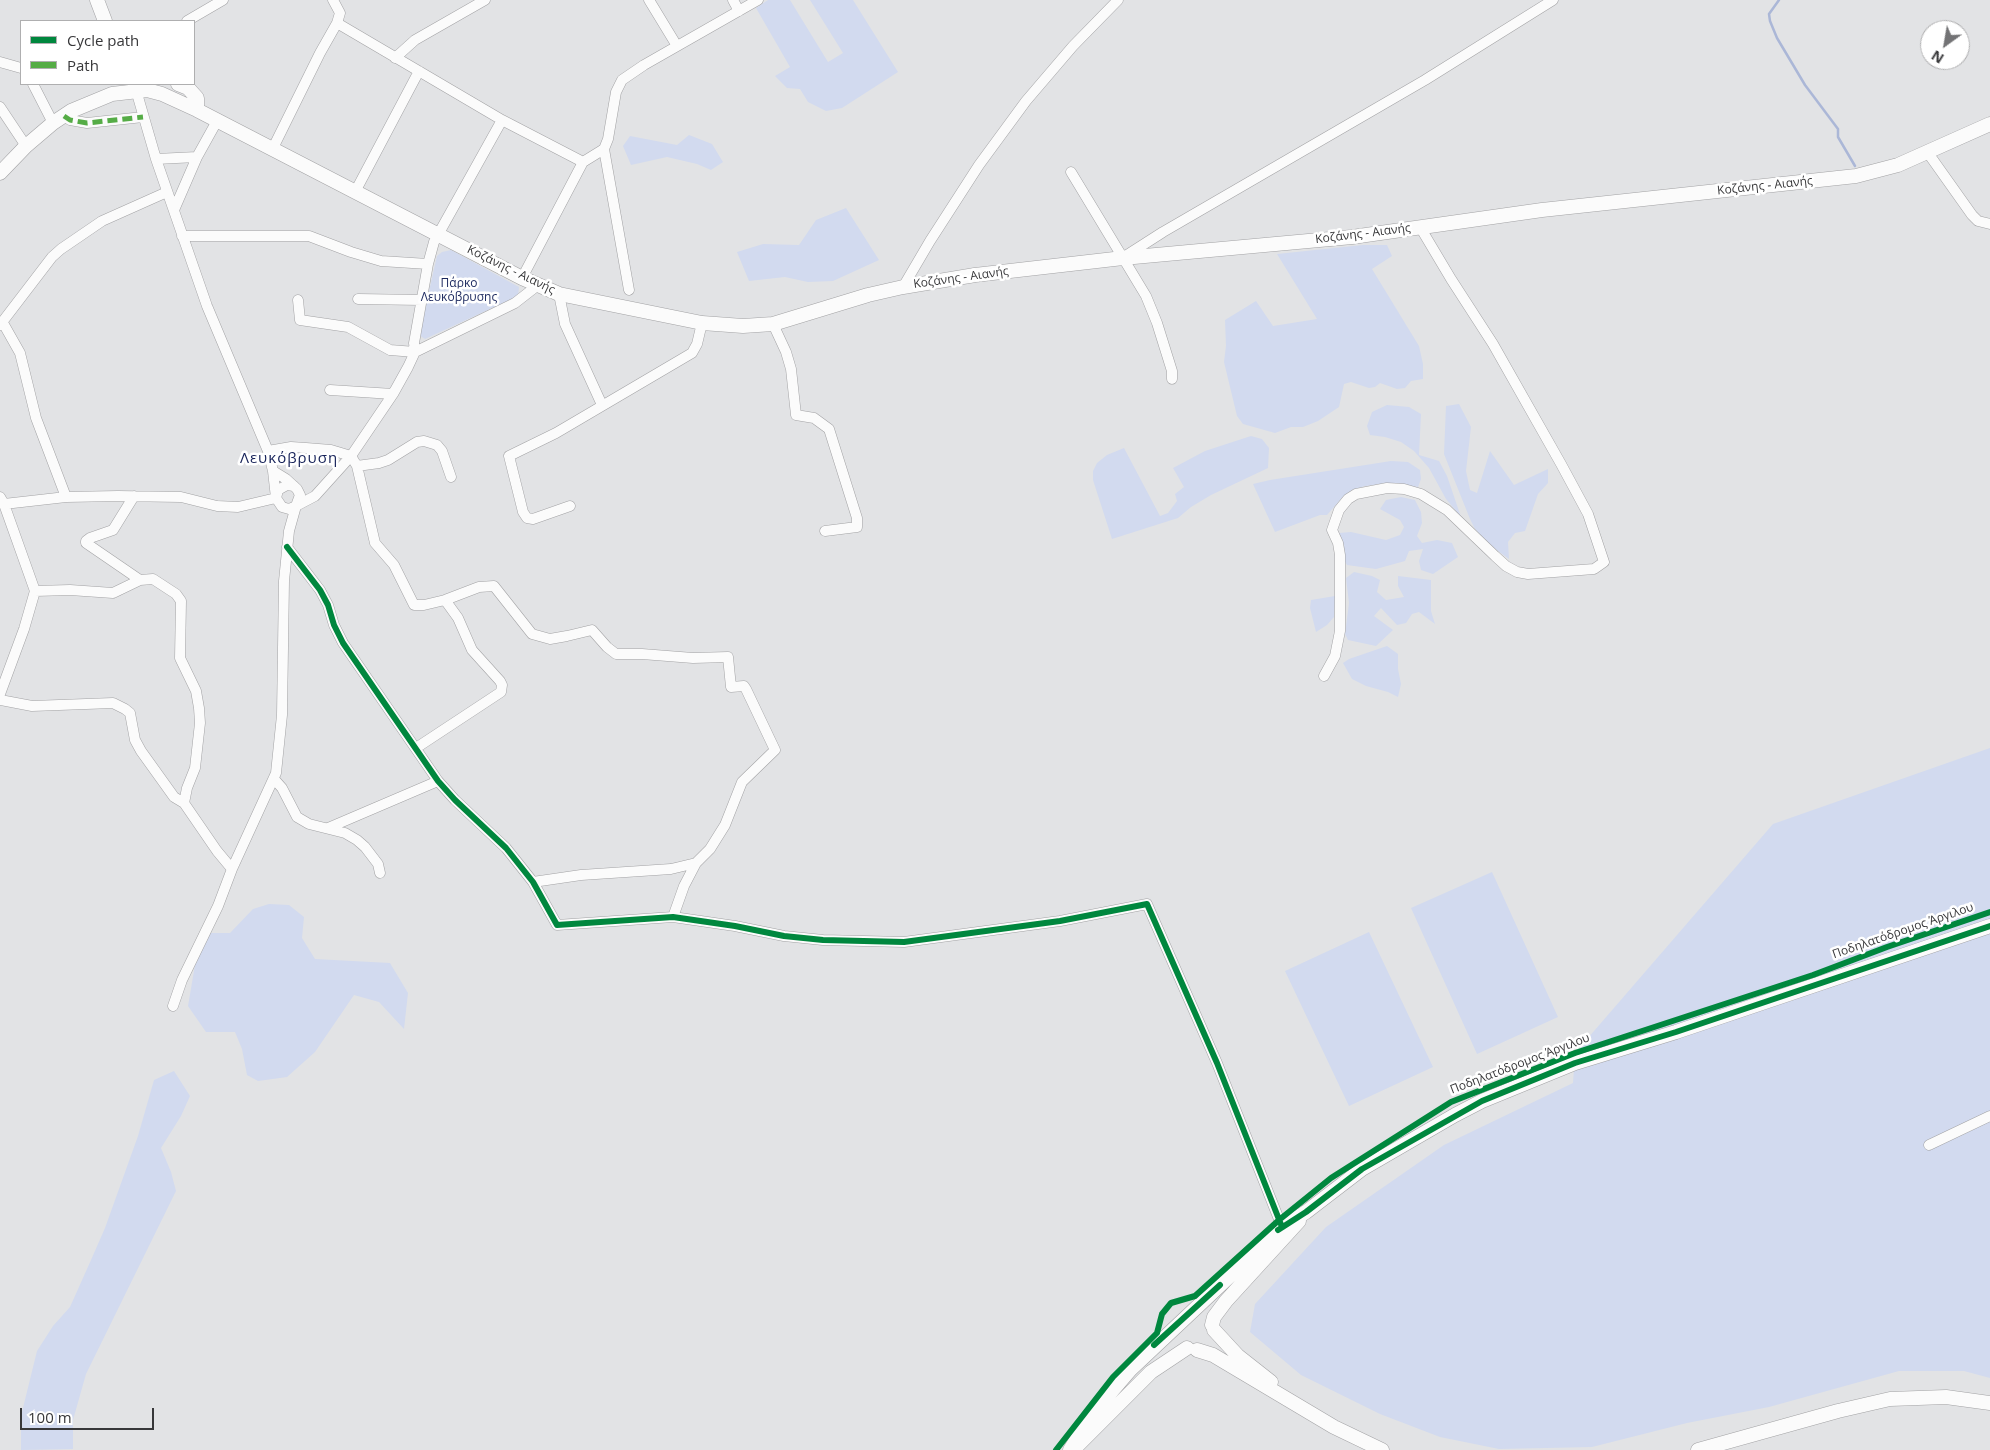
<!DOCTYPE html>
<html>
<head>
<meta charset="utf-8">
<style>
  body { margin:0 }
  #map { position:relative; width:1990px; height:1450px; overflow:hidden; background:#e2e3e5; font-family:"Open Sans",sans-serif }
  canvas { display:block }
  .legend { position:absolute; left:20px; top:20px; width:175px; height:65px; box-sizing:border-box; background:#fff; border:1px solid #afafb0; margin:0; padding:6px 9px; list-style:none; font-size:15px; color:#373739 }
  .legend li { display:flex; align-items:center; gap:10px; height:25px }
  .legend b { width:25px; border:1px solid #afafb0 }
  .north { position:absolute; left:1920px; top:20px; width:50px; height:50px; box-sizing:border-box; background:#fff; border:1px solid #afafb0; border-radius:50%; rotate:212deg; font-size:14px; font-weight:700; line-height:20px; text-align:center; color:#373739 }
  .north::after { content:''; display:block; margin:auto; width:18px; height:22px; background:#737375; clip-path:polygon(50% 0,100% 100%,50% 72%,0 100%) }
  .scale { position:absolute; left:20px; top:1408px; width:134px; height:22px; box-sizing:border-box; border:2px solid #373739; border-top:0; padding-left:6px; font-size:15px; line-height:18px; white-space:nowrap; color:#373739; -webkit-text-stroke:4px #fff; paint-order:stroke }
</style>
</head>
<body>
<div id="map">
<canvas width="1990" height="1450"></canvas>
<ul class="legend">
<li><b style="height:6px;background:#00873e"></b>Cycle path</li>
<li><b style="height:6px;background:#55ac46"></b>Path</li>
</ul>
<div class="north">N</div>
<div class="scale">100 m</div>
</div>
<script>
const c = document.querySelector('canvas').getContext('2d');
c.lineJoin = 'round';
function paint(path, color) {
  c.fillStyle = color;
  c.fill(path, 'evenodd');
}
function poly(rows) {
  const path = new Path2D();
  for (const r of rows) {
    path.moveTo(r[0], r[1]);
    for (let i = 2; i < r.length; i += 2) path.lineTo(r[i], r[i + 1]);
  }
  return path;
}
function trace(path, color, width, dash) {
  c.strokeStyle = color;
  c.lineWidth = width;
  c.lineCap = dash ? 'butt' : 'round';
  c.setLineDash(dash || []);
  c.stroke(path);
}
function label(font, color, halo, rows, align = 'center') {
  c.font = font + ' "Open Sans",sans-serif';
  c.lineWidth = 5;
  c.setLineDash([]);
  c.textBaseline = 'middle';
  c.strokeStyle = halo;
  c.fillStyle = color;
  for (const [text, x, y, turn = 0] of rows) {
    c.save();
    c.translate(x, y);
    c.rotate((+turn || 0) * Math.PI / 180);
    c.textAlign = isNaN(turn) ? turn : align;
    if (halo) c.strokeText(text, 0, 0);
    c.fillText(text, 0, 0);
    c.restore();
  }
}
const green = poly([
  [768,0,790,0,828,62,843,53,810,0,853,0,898,72,842,108,826,111,808,102,800,89,787,88,775,76,790,67,756,8],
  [689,135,712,144,723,162,711,170,697,164,667,157,631,165,623,146,630,136,677,145],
  [846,208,879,260,833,281,808,282,785,277,749,281,737,252,763,244,799,245,816,220],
  [1363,245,1387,245,1392,256,1372,269,1419,346,1423,364,1423,379,1411,381,1405,388,1397,389,1380,383,1375,387,1369,388,1351,382,1344,384,1339,407,1318,421,1303,427,1291,427,1275,433,1243,424,1237,416,1224,362,1226,346,1225,320,1256,301,1273,326,1317,319,1277,254],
  [451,250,519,287,518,296,425,339,419,335,437,256,442,252],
  [1459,404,1471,427,1466,471,1470,490,1477,493,1490,451,1514,485,1548,469,1548,483,1538,494,1525,531,1515,533,1508,542,1509,559,1491,546,1475,529,1470,519,1444,454,1446,406],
  [1387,405,1409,407,1421,414,1419,455,1439,461,1447,476,1461,517,1446,499,1429,468,1414,451,1401,442,1385,437,1370,435,1367,426,1372,412],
  [1251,436,1262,439,1269,448,1268,468,1211,495,1191,507,1178,518,1112,539,1093,480,1093,471,1097,463,1107,455,1124,448,1160,516,1168,513,1177,501,1175,494,1184,487,1173,468,1205,451],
  [1391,461,1408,462,1420,470,1421,479,1418,487,1389,483,1365,486,1352,490,1341,499,1327,515,1320,515,1275,532,1253,484,1270,480],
  [1401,497,1415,500,1421,512,1422,523,1417,536,1422,543,1437,540,1452,543,1458,557,1433,574,1421,570,1419,561,1423,549,1409,551,1405,561,1376,569,1347,565,1343,558,1339,533,1351,532,1386,540,1400,535,1404,527,1400,520,1380,509,1386,500],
  [1354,572,1372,576,1380,580,1377,592,1386,600,1404,597,1398,586,1398,576,1431,580,1431,611,1435,624,1419,612,1412,614,1406,623,1397,625,1381,608,1374,616,1393,630,1376,646,1348,640,1345,634,1349,603,1346,578],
  [1335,596,1334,617,1327,625,1316,632,1310,608,1311,600],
  [1387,646,1398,654,1398,669,1401,684,1398,697,1388,692,1366,686,1352,679,1343,663,1349,659],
  [1990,748,1990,1378,1964,1371,1899,1371,1769,1407,1687,1423,1592,1447,1499,1449,1440,1437,1380,1414,1301,1375,1250,1332,1255,1304,1326,1227,1444,1145,1573,1083,1575,1053,1773,824],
  [1492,872,1558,1017,1477,1054,1411,908],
  [269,904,289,905,304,917,302,938,315,959,390,963,408,993,404,1029,379,1002,354,995,315,1052,287,1077,258,1081,247,1075,242,1049,235,1032,206,1032,188,1006,195,965,210,933,230,933,253,909],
  [1369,932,1433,1067,1349,1106,1285,971],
  [174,1071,190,1096,181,1116,161,1148,171,1172,176,1191,86,1374,73,1420,73,1449,21,1450,21,1416,37,1351,53,1326,70,1307,91,1260,105,1228,138,1136,154,1080]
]);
const stream = poly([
  [1779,0,1769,14,1770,21,1777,38,1805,85,1838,129,1838,137,1855,166]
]);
const street = poly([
  [649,0,677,46],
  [733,0,739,11],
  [187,21,223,0],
  [337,23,502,120,583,162],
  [395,58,415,40,485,0],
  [0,62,21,68],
  [33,84,53,123],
  [0,107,26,146],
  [64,116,70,120,87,123,143,117],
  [604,149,629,290],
  [272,150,320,53,337,23,340,13,333,0],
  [1928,153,1972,215,1978,221,1990,224],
  [156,159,197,157],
  [1071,172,1146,296,1157,323,1172,371,1172,379],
  [355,192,419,71],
  [174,210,197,157,217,121],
  [182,236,309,236,351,252,381,261,428,264],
  [1124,257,1163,232,1425,80,1553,0],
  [522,278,583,162,604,149,608,139,616,92,622,80,644,65,758,0],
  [903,287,930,241,979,165,1026,101,1073,46,1118,0],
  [559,294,565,324,602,405],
  [358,299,422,300],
  [298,300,300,320,348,327,390,350,415,352,515,303,538,285],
  [3,323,20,353,36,418,66,497],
  [773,324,786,352,791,369,796,415,814,418,829,429,857,518,857,527,825,531],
  [0,325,52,257,61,249,102,221,167,192],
  [330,390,393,394],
  [268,451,291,447,306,448,331,450,351,456,357,466,375,543,394,565,414,605,424,605,445,600,479,587,494,586,532,634,550,639,567,636,592,630,607,647,616,654,642,654,693,658,728,657,731,687,744,686,746,689,775,750,742,782,725,825,710,849,696,863,671,869,581,875,533,882],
  [357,466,379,463,388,460,417,442,424,441,437,445,442,451,451,477],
  [273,471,286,479,297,489,300,495,296,506,289,509,282,507,276,498,278,490,287,485,294,486],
  [134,496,113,530,90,538,86,541,86,543,140,580],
  [0,497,4,504,66,497,118,496,181,497,217,506,238,507,276,498,273,471,268,451,207,306,156,159,136,90],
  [570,506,533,519,527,518,523,512,509,456,556,433,692,353,697,344,702,323],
  [287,547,320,590,328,605,334,625,343,643,438,781,455,800,506,848,533,882,557,925,673,917,735,926,784,936,823,940,904,942,1060,921,1147,904,1217,1063,1282,1227],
  [35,591,70,590,113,593,140,580,153,579,176,594,181,601,180,658,196,691,199,708,200,723,195,768,187,788,184,803],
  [1324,676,1335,656,1340,631,1340,555,1338,543,1332,530,1339,510,1348,499,1356,494,1387,488,1404,489,1421,494,1447,510,1495,556,1506,566,1517,572,1528,574,1594,569,1604,562,1588,514,1561,464,1493,344,1451,279,1420,227],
  [0,694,24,629,35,591,4,504],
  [0,700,32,706,113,703,125,709,130,713,135,740,141,751,174,797,184,803,217,851,232,869],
  [416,748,501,692,502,685,500,681,472,650,458,618,445,600],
  [274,779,282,788,297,817,309,824,345,833,357,840,365,847,378,864,380,873],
  [328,828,438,781],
  [673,917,684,886,696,863],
  [173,1006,182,980,218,906,232,869,276,773,282,715,284,581,289,531,296,506,315,496,351,456,393,394,408,367,415,352,414,343,428,264,434,242,502,120],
  [1929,1145,1990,1116]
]);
const secondary = poly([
  [97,0,105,21],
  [178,84,188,88,197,98,197,110],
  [0,173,26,146,53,123,71,111,112,94,147,90,162,94,197,110,522,278,559,294,702,323,743,326,773,324,868,295,903,287,975,275,1123,258,1352,237,1542,210,1856,176,1898,165,1990,124],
  [1212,1325,1214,1317,1226,1301,1299,1221],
  [1214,1330,1238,1356,1271,1382],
  [1197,1350,1213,1355,1334,1427,1382,1450],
  [1078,1445,1151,1372,1187,1348],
  [1070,1450,1093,1413,1130,1370,1282,1227,1306,1212,1362,1169,1455,1115,1482,1101,1575,1063,1676,1032,1990,926],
  [1698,1450,1838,1411,1890,1399,1946,1397,1990,1403]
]);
const quiet = poly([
  [64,116,70,120,87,123,143,117]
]);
const cycleway = poly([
  [287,547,320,590,328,605,334,625,343,643,438,781,455,800,506,848,533,882,557,925,673,917,735,926,784,936,823,940,904,942,1060,921,1147,904,1217,1063,1282,1227],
  [1278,1230,1306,1212,1362,1169,1482,1101,1575,1063,1676,1032,1990,926],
  [1154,1345,1220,1285],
  [1056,1450,1113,1377,1157,1333,1162,1314,1171,1303,1195,1296,1279,1220,1331,1178,1451,1102,1575,1053,1813,975,1887,947,1990,912]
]);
const streetNames = [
  ["Κοζάνης - Αιανής",1765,186,-6],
  ["Κοζάνης - Αιανής",1363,234,-7],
  ["Κοζάνης - Αιανής",511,270,26],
  ["Κοζάνης - Αιανής",961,278,-8],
  ["Ποδηλατόδρομος Άργιλου",1903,931,-19],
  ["Ποδηλατόδρομος Άργιλου",1520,1064,-21]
];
const parkNames = [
  ["Πάρκο",459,284],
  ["Λευκόβρυσης",459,298]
];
const quarterNames = [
  ["Λευκόβρυση",289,459]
];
paint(green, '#d2daef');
trace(stream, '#abb7d7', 2.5);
trace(street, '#a2a2a4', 11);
trace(secondary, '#a2a2a4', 15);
trace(street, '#fbfbfb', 10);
trace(secondary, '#fbfbfb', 14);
trace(quiet, '#55ac46', 5, [10, 5]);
trace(cycleway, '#00873e', 6);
label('12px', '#373739', '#fff', streetNames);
label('12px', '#1a275d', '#fff', parkNames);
c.letterSpacing = '1px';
label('15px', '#162259', '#fff', quarterNames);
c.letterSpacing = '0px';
</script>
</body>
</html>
